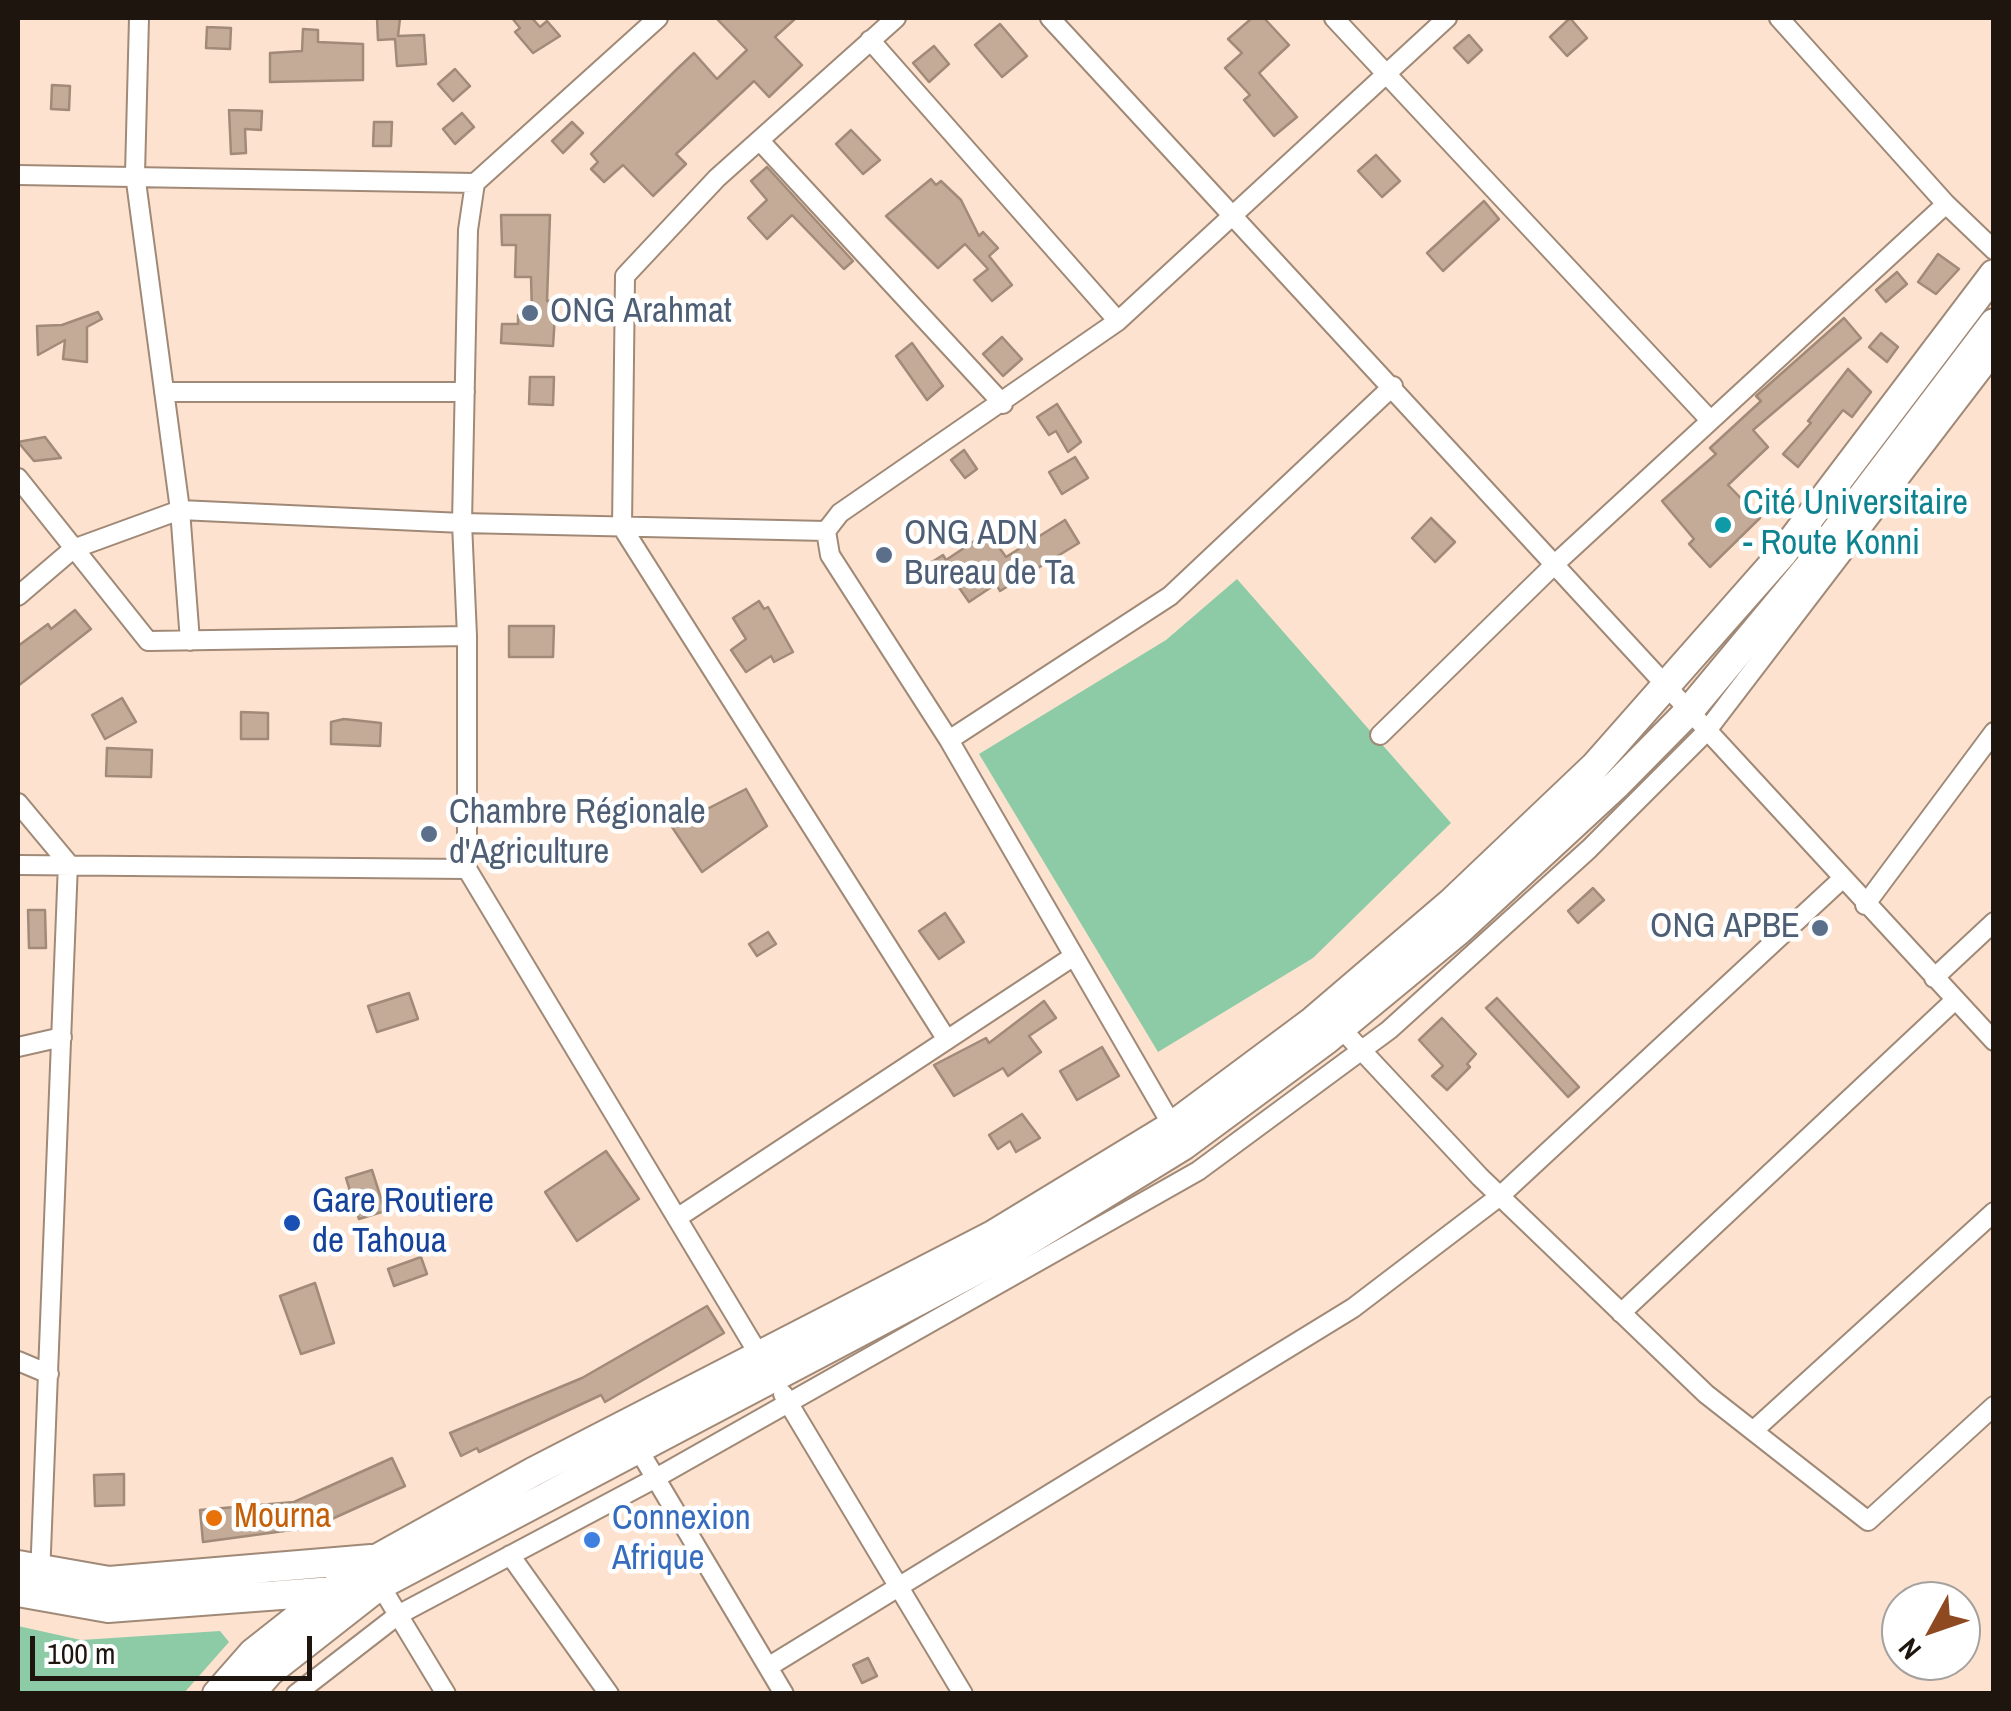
<!DOCTYPE html>
<html>
<head>
<meta charset="utf-8">
<style>
  body { margin:0 }
  #map { position:relative; width:2011px; height:1711px; overflow:hidden; background:#fde3cf; font-family:"Archivo Narrow",sans-serif }
  canvas { display:block }
  .frame { position:absolute; inset:0; border:20px solid #1e150e; pointer-events:none }
  .north { position:absolute; left:1881px; top:1581px; width:100px; height:100px; box-sizing:border-box; background:#fff; border:2px solid #a5a19f; border-radius:50%; rotate:230deg; font-size:28px; font-weight:700; line-height:40px; text-align:center; color:#1e150e }
  .north::after { content:''; display:block; margin:auto; width:35px; height:45px; background:#8e4920; clip-path:polygon(50% 0,100% 100%,50% 72%,0 100%) }
  .scale { position:absolute; left:30px; top:1636px; width:282px; height:45px; box-sizing:border-box; border:5px solid #1e150e; border-top:0; padding-left:12px; font-size:30px; line-height:35px; white-space:nowrap; color:#1e150e; -webkit-text-stroke:8px #fff; paint-order:stroke }
</style>
</head>
<body>
<div id="map">
<canvas width="2011" height="1711"></canvas>
<div class="frame"></div>
<div class="north">N</div>
<div class="scale">100 m</div>
</div>
<script>
const c = document.querySelector('canvas').getContext('2d');
c.lineJoin = 'round';
function paint(path, color) {
  c.fillStyle = color;
  c.fill(path, 'evenodd');
}
function poly(rows) {
  const path = new Path2D();
  for (const r of rows) {
    path.moveTo(r[0], r[1]);
    for (let i = 2; i < r.length; i += 2) path.lineTo(r[i], r[i + 1]);
  }
  return path;
}
function trace(path, color, width, dash) {
  c.strokeStyle = color;
  c.lineWidth = width;
  c.lineCap = dash ? 'butt' : 'round';
  c.setLineDash(dash || []);
  c.stroke(path);
}
function label(font, color, halo, rows, align = 'center') {
  c.font = font + ' "Archivo Narrow",sans-serif';
  c.lineWidth = 9;
  c.setLineDash([]);
  c.textBaseline = 'middle';
  c.strokeStyle = halo;
  c.fillStyle = color;
  for (const [text, x, y, turn = 0] of rows) {
    c.save();
    c.translate(x, y);
    c.rotate((+turn || 0) * Math.PI / 180);
    c.textAlign = isNaN(turn) ? turn : align;
    if (halo) c.strokeText(text, 0, 0);
    c.fillText(text, 0, 0);
    c.restore();
  }
}
const green = poly([
  [1237,579,1451,823,1313,958,1158,1052,979,754,1166,640],
  [18,1626,81,1640,220,1631,229,1642,184,1693,18,1693]
]);
const building = poly([
  [377,18,400,18,398,36,424,35,426,64,397,66,395,39,378,40,377,18],
  [512,18,532,18,540,27,547,21,560,36,533,53,515,32,520,28,512,18],
  [716,18,796,18,775,37,802,65,769,97,754,81,676,154,686,164,653,196,623,165,604,182,591,169,598,162,591,154,676,70,694,53,717,79,747,50,716,18],
  [1252,18,1264,18,1289,45,1259,73,1297,117,1274,136,1244,100,1250,95,1225,68,1242,53,1228,39,1252,18],
  [1570,18,1587,38,1567,56,1550,37,1570,18],
  [1000,24,1027,56,1002,77,975,45,1000,24],
  [207,27,231,28,230,49,206,48,207,27],
  [303,29,318,30,318,42,363,44,363,80,270,82,270,53,302,51,303,29],
  [1469,35,1482,50,1468,63,1454,48,1469,35],
  [934,46,949,64,929,82,913,63,934,46],
  [455,69,470,86,453,101,438,84,455,69],
  [52,85,70,86,69,110,51,109,52,85],
  [229,110,262,111,261,130,245,129,246,153,231,154,229,110],
  [462,113,474,127,455,144,443,129,462,113],
  [374,122,392,122,391,146,373,146,374,122],
  [572,122,583,133,563,153,552,141,572,122],
  [851,130,880,160,863,174,836,144,851,130],
  [1376,155,1400,181,1382,197,1358,171,1376,155],
  [767,167,853,261,844,269,792,215,767,239,748,218,767,200,751,181,767,167],
  [931,179,936,185,941,181,961,200,979,236,983,232,998,248,989,256,1012,285,992,301,974,280,988,269,965,244,938,268,886,216,931,179],
  [1484,201,1499,219,1443,271,1427,253,1484,201],
  [501,215,550,215,547,301,556,300,553,346,501,343,502,324,518,324,518,315,532,314,531,277,515,277,516,245,502,245,501,215],
  [1938,254,1959,269,1936,294,1918,282,1938,254],
  [1897,272,1907,284,1886,302,1876,290,1897,272],
  [98,312,102,319,87,327,87,362,63,359,65,340,38,355,37,326,62,325,98,312],
  [1844,318,1861,338,1753,430,1768,447,1728,485,1760,518,1710,567,1689,544,1694,539,1662,501,1716,454,1710,448,1761,401,1756,396,1844,318],
  [1881,333,1898,347,1887,362,1869,347,1881,333],
  [1002,337,1022,359,1003,376,983,354,1002,337],
  [912,343,943,386,927,400,896,356,912,343],
  [1848,369,1871,392,1852,417,1843,410,1798,467,1783,454,1811,423,1808,421,1848,369],
  [530,377,554,377,553,405,529,404,530,377],
  [1057,404,1081,442,1068,452,1056,431,1049,435,1037,417,1057,404],
  [45,437,61,458,34,461,18,442,45,437],
  [964,450,977,469,965,478,951,460,964,450],
  [1075,457,1088,478,1062,494,1049,472,1075,457],
  [1431,518,1455,542,1435,562,1412,538,1431,518],
  [1065,520,1079,543,1000,591,996,584,969,602,951,576,935,586,924,567,943,555,946,560,988,532,1006,557,1065,520],
  [759,601,764,609,768,607,793,652,774,662,771,656,746,672,731,650,746,639,733,618,759,601],
  [75,610,91,629,18,686,18,646,48,624,51,629,75,610],
  [509,626,554,626,553,657,509,657,509,626],
  [122,698,136,722,105,739,92,715,122,698],
  [241,712,268,713,268,739,241,739,241,712],
  [344,719,381,723,380,746,331,744,331,722,344,719],
  [107,748,152,750,151,777,106,776,107,748],
  [746,789,767,826,702,872,672,827,746,789],
  [1593,888,1604,900,1578,923,1568,911,1593,888],
  [28,910,45,910,46,948,29,948,28,910],
  [945,913,964,942,939,959,919,931,945,913],
  [768,932,776,944,757,956,749,944,768,932],
  [409,993,418,1019,377,1032,368,1006,409,993],
  [1497,998,1579,1087,1568,1097,1486,1008,1497,998],
  [1044,1001,1056,1018,1029,1036,1041,1052,1008,1076,1003,1068,954,1096,934,1065,986,1038,989,1043,1044,1001],
  [1442,1018,1476,1054,1467,1064,1470,1067,1447,1090,1432,1076,1443,1066,1419,1040,1442,1018],
  [1102,1047,1119,1076,1077,1100,1060,1071,1102,1047],
  [1022,1114,1040,1138,1016,1152,1010,1141,998,1149,989,1135,1022,1114],
  [606,1151,639,1199,577,1241,545,1192,606,1151],
  [372,1170,385,1211,359,1219,346,1178,372,1170],
  [421,1257,427,1274,394,1286,388,1269,421,1257],
  [315,1283,334,1343,301,1354,280,1296,315,1283],
  [707,1306,724,1333,605,1402,601,1395,479,1452,477,1448,461,1456,450,1433,582,1378,707,1306],
  [392,1458,405,1486,314,1527,203,1542,200,1510,294,1502,392,1458],
  [124,1474,124,1505,95,1506,94,1475,124,1474],
  [868,1658,877,1676,862,1683,853,1665,868,1658]
]);
const street = poly([
  [139,18,135,174,180,510,190,641],
  [658,18,475,183,468,230,462,523,467,636,467,869,764,1363],
  [896,18,717,178,625,276,622,527,947,1040],
  [1050,18,1994,1041],
  [1334,18,1710,420],
  [1779,18,1946,204,1994,250],
  [870,40,1118,321],
  [760,141,1003,404],
  [18,175,475,183],
  [164,392,465,392],
  [18,478,148,641,467,636],
  [18,596,73,549,180,510,462,523,826,531],
  [1380,735,1556,563,1946,204],
  [949,740,1170,596,1393,386],
  [18,803,68,863,40,1577],
  [18,865,467,869],
  [1865,905,1994,732],
  [1934,978,1994,922],
  [1335,1022,1480,1177,1706,1394,1868,1521,1994,1406],
  [18,1047,62,1037],
  [1176,1132,949,740,830,555,826,531,840,513,1118,321,1447,18],
  [677,1218,1074,956],
  [1621,1313,1955,1000],
  [18,1361,49,1374],
  [783,1394,963,1694],
  [1753,1431,1994,1212],
  [634,1442,784,1694],
  [510,1555,609,1694],
  [380,1585,446,1694],
  [768,1667,1353,1308,1500,1196,1842,879],
  [296,1694,398,1615,654,1479,1198,1171,1389,1030,1589,849,1705,733,1994,355]
]);
const primary = poly([
  [18,1565,109,1581,371,1559],
  [18,1592,108,1608,334,1591],
  [217,1694,253,1653,362,1567,533,1472,993,1235,1172,1126,1313,1021,1451,903,1595,766,1782,554,1994,274],
  [250,1694,269,1672,380,1585,1005,1255,1184,1145,1326,1040,1458,931,1617,784,1689,711,1808,568,1994,323]
]);
const markers = [
  [530,313,10,"#5c6f8a"],
  [1723,525,10,"#0f9aa8"],
  [884,555,10,"#5c6f8a"],
  [429,834,10,"#5c6f8a"],
  [1820,928,10,"#5c6f8a"],
  [292,1223,10,"#1a4fb4"],
  [214,1518,10,"#e8710a"],
  [592,1540,10,"#3f7fe0"]
];
const serviceNames = [
  ["ONG Arahmat",550,313],
  ["ONG ADN",904,535],
  ["Bureau de Ta",904,575],
  ["Chambre Régionale",449,814],
  ["d'Agriculture",449,854],
  ["ONG APBE",1800,928,"right"]
];
const cultureNames = [
  ["Cité Universitaire",1743,505],
  ["- Route Konni",1743,545]
];
const transitNames = [
  ["Gare Routiere",312,1203],
  ["de Tahoua",312,1243]
];
const foodNames = [
  ["Mourna",234,1518]
];
const shopNames = [
  ["Connexion",612,1520],
  ["Afrique",612,1560]
];
paint(green, '#8ccba6');
paint(building, '#c3ab97');
trace(building, '#a18a78', 2.5);
trace(street, '#a08977', 22);
trace(primary, '#a08977', 32);
trace(street, '#fff', 18);
trace(primary, '#fff', 28);
for (const [x, y, r, color] of markers) {
  const dot = new Path2D();
  dot.arc(x, y, r, 0, 2 * Math.PI);
  c.fillStyle = color;
  c.fill(dot);
  trace(dot, '#fff', 4);
}
label('35px', '#4e5e75', '#fff', serviceNames, 'left');
label('35px', '#0d838f', '#fff', cultureNames, 'left');
label('35px', '#164399', '#fff', transitNames, 'left');
label('35px', '#c56008', '#fff', foodNames, 'left');
label('35px', '#366cbe', '#fff', shopNames, 'left');
</script>
</body>
</html>
